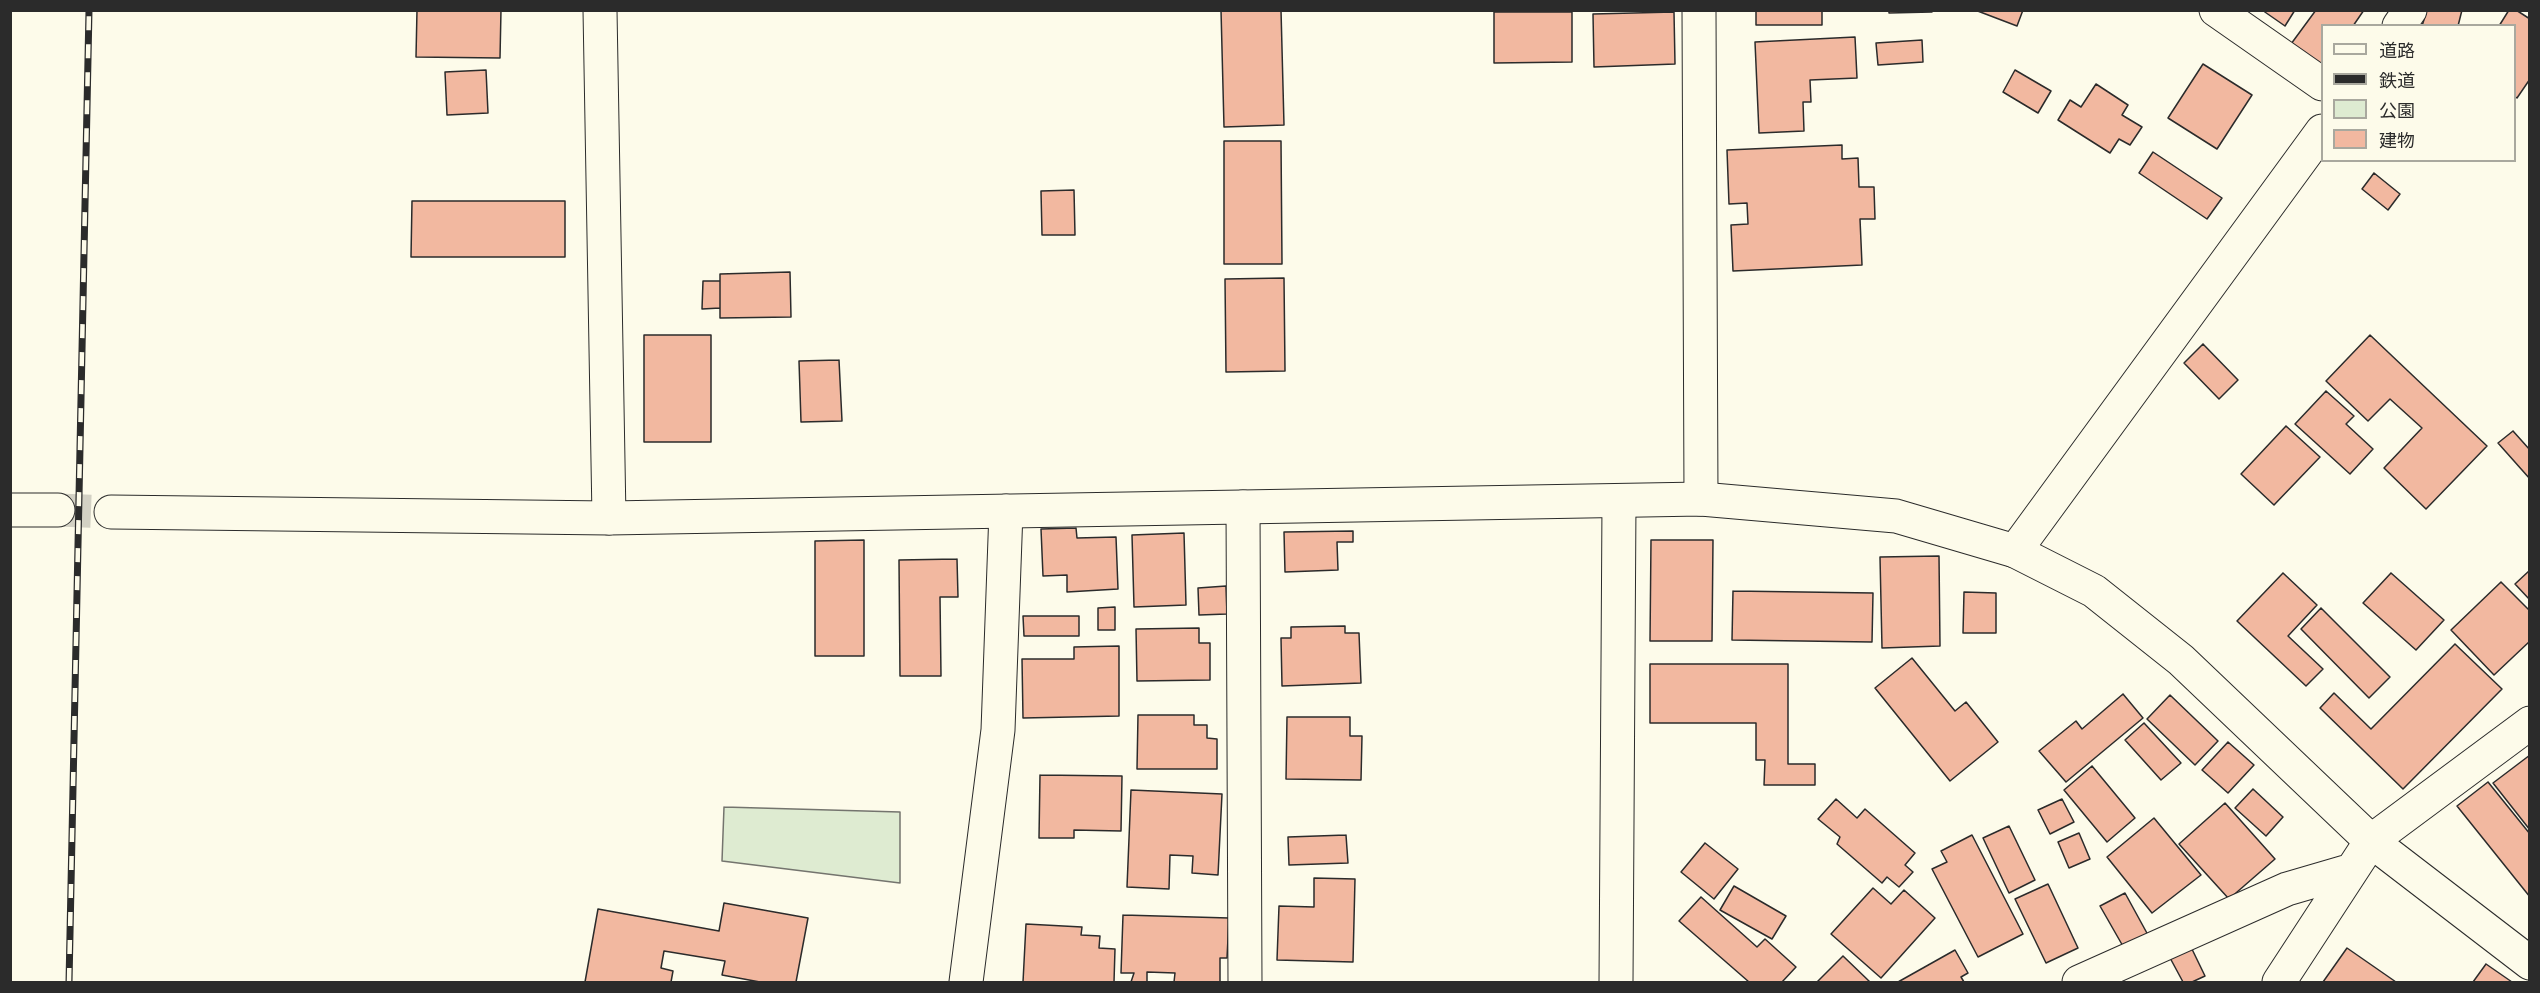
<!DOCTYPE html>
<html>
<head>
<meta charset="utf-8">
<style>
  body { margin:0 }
  #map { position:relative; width:2540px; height:993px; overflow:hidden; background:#fdfbea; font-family:Literata,"Noto Sans JP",serif }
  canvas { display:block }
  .frame { position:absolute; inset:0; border:12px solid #2b2b2b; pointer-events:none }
  .legend { position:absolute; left:2321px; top:24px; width:195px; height:138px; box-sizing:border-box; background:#fdfbea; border:2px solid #a9a89e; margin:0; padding:8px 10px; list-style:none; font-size:18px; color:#2b2b2b }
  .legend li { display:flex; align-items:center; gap:12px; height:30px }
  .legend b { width:30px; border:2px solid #a9a89e }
</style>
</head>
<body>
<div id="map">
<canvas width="2540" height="993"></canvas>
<div class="frame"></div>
<ul class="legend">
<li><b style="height:8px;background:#fdfbea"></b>道路</li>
<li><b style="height:8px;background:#2b2b2b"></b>鉄道</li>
<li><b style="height:16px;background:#deebd1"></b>公園</li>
<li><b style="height:16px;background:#f2b8a0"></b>建物</li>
</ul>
</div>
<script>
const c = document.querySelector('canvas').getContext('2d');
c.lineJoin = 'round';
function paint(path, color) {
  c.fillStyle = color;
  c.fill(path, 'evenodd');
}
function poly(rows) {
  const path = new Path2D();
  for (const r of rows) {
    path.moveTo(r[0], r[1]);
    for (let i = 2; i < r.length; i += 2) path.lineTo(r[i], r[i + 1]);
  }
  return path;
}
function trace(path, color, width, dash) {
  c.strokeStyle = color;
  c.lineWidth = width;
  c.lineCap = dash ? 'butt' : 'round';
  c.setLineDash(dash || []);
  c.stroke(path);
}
const green = poly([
  [724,807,900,812,900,883,722,861,724,807]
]);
const building = poly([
  [417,10,501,10,500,58,416,57,417,10],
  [1221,10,1281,10,1284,125,1224,127,1221,10],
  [1756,10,1822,10,1822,25,1756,25,1756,10],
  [1889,10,1932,10,1932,12,1889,13,1889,10],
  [1975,10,2023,10,2017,26,1975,10],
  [2262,10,2295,10,2285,26,2262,10],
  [2316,10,2364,10,2353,26,2322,26,2322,67,2291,44,2316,10],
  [2427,10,2462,10,2458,26,2422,26,2427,10],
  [2509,10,2516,10,2530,19,2530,79,2517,98,2514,96,2514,26,2499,26,2509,10],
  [1494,12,1572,12,1572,62,1494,63,1494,12],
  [1674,12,1675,64,1594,67,1593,14,1674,12],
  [1855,37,1857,78,1810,80,1811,102,1803,102,1804,131,1759,133,1755,42,1855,37],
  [1922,40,1923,62,1878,65,1876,43,1922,40],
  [2203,64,2252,95,2217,149,2168,118,2203,64],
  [486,70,488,113,447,115,445,72,486,70],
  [2015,70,2051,91,2038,113,2003,92,2015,70],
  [2096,84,2128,105,2122,115,2142,127,2130,145,2119,139,2110,153,2058,120,2070,100,2081,107,2096,84],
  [1224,141,1281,141,1282,264,1224,264,1224,141],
  [1842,145,1842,159,1858,158,1859,187,1874,187,1875,219,1860,219,1862,265,1733,271,1731,225,1748,224,1747,203,1729,204,1727,150,1842,145],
  [2153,152,2222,198,2207,219,2139,173,2153,152],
  [2374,173,2400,194,2388,210,2362,189,2374,173],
  [1074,190,1075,235,1042,235,1041,191,1074,190],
  [412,201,565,201,565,257,411,257,412,201],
  [790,272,791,317,720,318,720,274,790,272],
  [1284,278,1285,371,1226,372,1225,279,1284,278],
  [703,281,720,281,720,308,702,309,703,281],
  [644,335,711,335,711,442,644,442,644,335],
  [2370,335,2487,446,2426,509,2384,468,2422,428,2390,399,2368,421,2326,381,2370,335],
  [2203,344,2238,380,2219,399,2184,363,2203,344],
  [839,360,842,421,801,422,799,361,839,360],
  [2326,391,2354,416,2346,424,2373,449,2350,474,2295,424,2326,391],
  [2286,426,2320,457,2274,505,2241,474,2286,426],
  [2513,431,2530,450,2530,479,2498,443,2513,431],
  [1076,528,1077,538,1116,537,1118,589,1067,592,1067,575,1043,576,1041,529,1076,528],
  [1353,531,1353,542,1337,542,1338,570,1285,572,1284,532,1353,531],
  [1184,533,1186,605,1134,607,1132,535,1184,533],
  [864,540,864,656,815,656,815,541,864,540],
  [1651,540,1713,540,1712,641,1650,641,1651,540],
  [1939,556,1940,646,1882,648,1880,557,1939,556],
  [957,559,958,597,940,597,941,676,900,676,899,560,957,559],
  [2530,570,2530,600,2515,584,2530,570],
  [2283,573,2317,605,2288,636,2323,669,2306,686,2237,621,2283,573],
  [2391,573,2444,620,2416,650,2363,603,2391,573],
  [2501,582,2530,611,2530,641,2494,675,2451,630,2501,582],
  [1226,586,1227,614,1199,615,1198,588,1226,586],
  [1733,591,1873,593,1872,642,1732,640,1733,591],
  [1964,592,1996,593,1996,633,1963,633,1964,592],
  [1115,607,1115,630,1098,630,1098,608,1115,607],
  [2321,608,2390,677,2369,698,2301,629,2321,608],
  [1023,616,1079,616,1079,636,1024,636,1023,616],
  [1345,626,1345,633,1359,633,1361,683,1282,686,1281,638,1291,638,1291,627,1345,626],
  [1199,628,1199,643,1210,643,1210,680,1137,681,1136,629,1199,628],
  [2455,644,2502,689,2403,789,2320,708,2334,693,2371,729,2455,644],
  [1119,646,1119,716,1023,718,1022,659,1074,659,1074,647,1119,646],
  [1912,658,1955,711,1966,702,1998,742,1950,781,1875,688,1912,658],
  [1650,664,1788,664,1788,764,1815,764,1815,785,1764,785,1765,760,1756,760,1756,723,1650,723,1650,664],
  [2123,694,2143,718,2066,782,2039,751,2076,721,2082,729,2123,694],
  [2170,695,2218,741,2195,765,2147,719,2170,695],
  [1138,715,1194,715,1194,725,1207,725,1207,738,1217,739,1217,769,1137,769,1138,715],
  [1287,717,1350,717,1350,736,1362,736,1361,780,1286,779,1287,717],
  [2144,723,2181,763,2161,780,2125,740,2144,723],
  [2228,742,2254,765,2228,793,2202,770,2228,742],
  [2530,755,2530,830,2493,783,2530,755],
  [2092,766,2135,818,2107,842,2064,790,2092,766],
  [1040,775,1122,776,1121,831,1074,830,1074,838,1039,838,1040,775],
  [2488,782,2530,834,2530,897,2457,806,2488,782],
  [2253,789,2283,817,2266,836,2235,808,2253,789],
  [1131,790,1222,794,1218,875,1192,873,1193,856,1170,855,1169,889,1127,887,1131,790],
  [1836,799,1857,818,1865,809,1915,853,1905,865,1913,872,1899,887,1887,877,1882,883,1837,844,1840,837,1818,819,1836,799],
  [2062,799,2074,822,2050,834,2038,810,2062,799],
  [2225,803,2275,859,2229,899,2179,844,2225,803],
  [2154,818,2201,875,2152,913,2107,857,2154,818],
  [2009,826,2035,880,2009,893,1983,838,2009,826],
  [2079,833,2090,859,2069,868,2058,842,2079,833],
  [1346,835,1348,863,1289,865,1288,837,1346,835],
  [1972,835,2023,934,1978,957,1932,869,1947,862,1941,851,1972,835],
  [1705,843,1738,869,1714,899,1681,872,1705,843],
  [1314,878,1355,879,1353,962,1277,960,1279,906,1314,907,1314,878],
  [2048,884,2078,948,2046,963,2015,899,2048,884],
  [1734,886,1786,916,1772,939,1720,910,1734,886],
  [1873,888,1891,904,1904,890,1935,918,1881,978,1831,934,1873,888],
  [2125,893,2148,935,2124,948,2100,906,2125,893],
  [1701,897,1757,947,1765,939,1796,967,1782,982,1749,982,1679,921,1701,897],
  [724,903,808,918,796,982,760,982,722,975,725,961,664,951,661,968,673,971,671,982,585,982,598,909,719,931,724,903],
  [1123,915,1229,918,1227,958,1220,958,1220,982,1174,982,1175,973,1147,972,1147,982,1131,982,1134,973,1121,973,1123,915],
  [1026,924,1082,927,1081,935,1100,936,1099,948,1115,949,1114,982,1023,982,1026,924],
  [2190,945,2205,976,2192,982,2183,982,2169,956,2190,945],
  [2347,948,2396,982,2323,982,2347,948],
  [1955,950,1968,973,1961,977,1964,982,1898,982,1955,950],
  [1843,956,1870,982,1817,982,1843,956],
  [2486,964,2512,982,2473,982,2486,964]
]);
const secondaryTunnel = poly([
  [58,510,111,512]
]);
const street = poly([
  [600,10,609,518],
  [1699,10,1701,499],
  [2216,10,2322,84],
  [2399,26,2410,10],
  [1243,507,1245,982],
  [2015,551,2322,131],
  [966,982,998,730,1006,511],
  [1616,982,1619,502],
  [2079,982,2287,889,2352,870],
  [2279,982,2371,841,2530,723]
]);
const secondary = poly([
  [10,510,58,510],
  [111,512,609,518,1701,499,1896,516,2015,551,2094,591,2181,660,2371,841,2530,963]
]);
const rail = poly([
  [69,982,89,10]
]);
paint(green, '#deebd1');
trace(green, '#74746e', 1.5);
paint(building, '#f2b8a0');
trace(building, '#2b2b2b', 1.5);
trace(secondaryTunnel, '#d3d1c4', 33, [33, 16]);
trace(street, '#2b2b2b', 35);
trace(secondary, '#2b2b2b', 35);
trace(street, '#fdfbea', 33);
trace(secondary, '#fdfbea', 33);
trace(rail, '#2b2b2b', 7);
trace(rail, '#fdfbea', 4.5, [14]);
</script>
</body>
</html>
